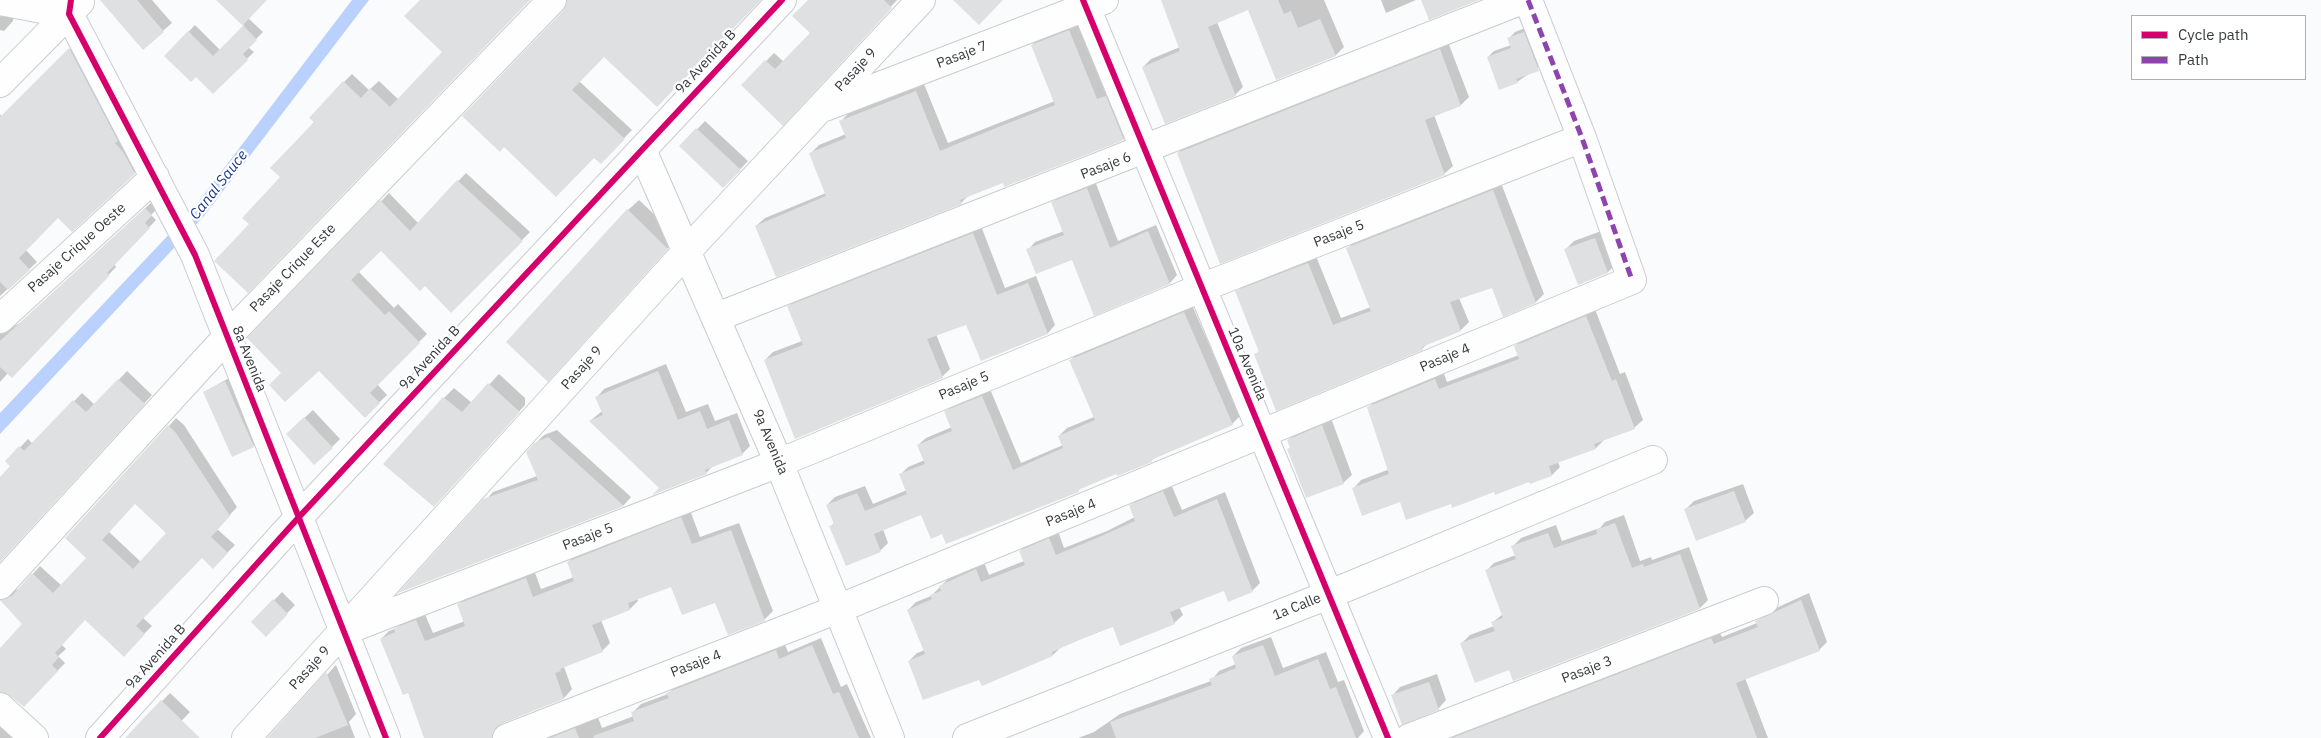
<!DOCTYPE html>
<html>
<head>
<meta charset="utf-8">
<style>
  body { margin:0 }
  #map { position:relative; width:2321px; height:738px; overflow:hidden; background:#fafbfc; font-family:"IBM Plex Sans",sans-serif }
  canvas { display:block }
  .legend { position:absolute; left:2131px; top:15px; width:175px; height:65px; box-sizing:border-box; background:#fff; border:1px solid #afb0b1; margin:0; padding:6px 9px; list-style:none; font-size:15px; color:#36393d }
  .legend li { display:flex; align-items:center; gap:10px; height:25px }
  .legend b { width:25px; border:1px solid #afb0b1 }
</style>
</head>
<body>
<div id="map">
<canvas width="2321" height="738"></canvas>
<ul class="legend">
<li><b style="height:6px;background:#d6006c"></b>Cycle path</li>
<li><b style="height:6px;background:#8e44ad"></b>Path</li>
</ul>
</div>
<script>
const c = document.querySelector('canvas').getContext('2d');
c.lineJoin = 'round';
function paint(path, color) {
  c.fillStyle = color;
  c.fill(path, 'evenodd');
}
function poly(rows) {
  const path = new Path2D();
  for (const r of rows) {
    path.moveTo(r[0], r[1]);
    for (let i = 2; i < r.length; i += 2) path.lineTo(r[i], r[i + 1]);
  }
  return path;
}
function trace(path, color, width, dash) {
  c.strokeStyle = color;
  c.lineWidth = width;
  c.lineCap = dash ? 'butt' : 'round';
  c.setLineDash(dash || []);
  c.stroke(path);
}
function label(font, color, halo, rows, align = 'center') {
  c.font = font + ' "IBM Plex Sans",sans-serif';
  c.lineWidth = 4.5;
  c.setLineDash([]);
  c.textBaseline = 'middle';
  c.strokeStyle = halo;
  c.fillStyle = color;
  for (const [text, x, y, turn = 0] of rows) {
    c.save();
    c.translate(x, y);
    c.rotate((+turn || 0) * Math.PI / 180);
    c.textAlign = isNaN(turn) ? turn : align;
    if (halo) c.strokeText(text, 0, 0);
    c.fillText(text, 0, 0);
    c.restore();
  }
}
const water = poly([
  [352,0,369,0,204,216,0,434,0,413,193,209]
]);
const shadow = poly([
  [117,0,152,0,172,23,143,48],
  [238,0,266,0,248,18,263,32,248,47,254,52,213,92,196,75,165,56,195,25,220,50,244,25,228,10],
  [422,0,529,0,251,224,282,177,326,100,352,74,369,90,379,81,399,100,444,52],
  [568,0,759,0,604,55,579,81,632,130,601,162,594,156,555,195,564,12],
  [810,0,897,0,791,116,743,85,774,53,784,62,812,33],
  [1166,0,1324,0,1344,47,1336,55,1276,79,1249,8,1217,22,1243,87,1235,95,1143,67,1151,59,1180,47],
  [1381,0,1416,0,1386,13],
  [0,3,15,8,13,21,4,31,0,30],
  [1077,23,1105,92,1114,88,1131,131,1123,139,1003,181,969,195,961,203,756,226,765,218,826,193,811,153,819,145,846,134,841,121,849,113,924,84,948,143,1055,101,1032,45,1040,37],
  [1530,26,1545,63,1517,82,1488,57,1494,51,1511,45,1509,38,1515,32],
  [77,42,142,166,134,173,58,217,26,250,37,262,0,296,0,114,2,117],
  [1448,42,1469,97,1461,105,1434,115,1453,166,1444,174,1178,153,1186,145],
  [705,121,748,161,723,187,681,146],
  [466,173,530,232,451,311,425,284,381,250,358,271,394,308,398,304,427,334,377,384,387,395,365,416,319,370,283,373,249,338,389,193,418,223],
  [1095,181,1118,241,1156,225,1177,275,1170,283,1094,314,1072,258,1028,250,1035,242,1064,231,1053,202,1061,195],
  [1501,183,1544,294,1536,302,1504,315,1493,286,1459,298,1469,322,1461,330,1428,343,1422,349,1256,354,1259,351,1237,292,1245,284,1316,256,1341,318,1371,307,1348,248,1356,240],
  [639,200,678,237,558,369,628,210],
  [153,201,159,207,151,215,156,220,114,264,116,267,19,369,8,373,0,382,0,325,12,327,20,323],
  [981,226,1005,288,1036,276,1055,325,1048,333,967,323,936,334,950,369,942,377,765,360,773,352,802,341,789,306,797,298],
  [1604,230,1616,264,1608,272,1579,284,1566,249,1574,241],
  [1192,305,1240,416,1232,424,1155,457,1151,461,1083,486,1078,491,943,533,922,513,883,529,888,543,881,550,847,565,831,526,834,523,827,505,835,497,865,486,873,504,907,490,900,475,908,467,925,460,918,445,926,438,952,427,946,412,953,404,990,389,1021,463,1063,445,1059,436,1067,428,1094,417,1071,360,1078,352],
  [1595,309,1620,374,1625,372,1643,420,1634,428,1604,440,1596,448,1558,462,1560,467,1552,475,1452,503,1401,500,1353,489,1361,480,1390,469,1369,407,1377,399,1443,371,1447,382,1519,355,1515,346,1524,338],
  [666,364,686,412,708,404,715,421,737,413,750,446,742,454,714,465,706,473,661,488,590,421,602,411,597,397,604,389],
  [127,371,152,395,0,561,0,478,12,466,7,461,28,439,33,444,82,393,95,405],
  [499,374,525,398,525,405,443,496,444,398,454,388,472,403],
  [229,378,257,442,253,446,204,392],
  [313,410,340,439,332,447,287,434],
  [176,418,184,425,237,507,217,529,235,545,213,567,202,556,142,617,152,626,123,655,85,619,61,644,66,649,58,656,65,663,24,706,4,691,0,691,0,649,24,624,0,600,7,593,19,589,40,566,62,586,88,558,169,426],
  [135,503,167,533,141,562,108,531],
  [1331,418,1352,475,1343,483,1291,447,1288,440,1297,432],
  [557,430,631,497,624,505,402,590,493,492,537,476,535,444,544,435],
  [1171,484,1182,510,1225,492,1260,583,1252,591,1224,590,1179,607,1183,615,1174,623,1114,626,1061,647,1053,655,980,678,909,661,917,653,925,650,908,610,916,602,931,596,949,578,984,562,989,575,1024,561,1020,551,1028,543,1058,531,1064,548,1107,531,1135,517,1130,506,1138,498],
  [1743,484,1754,513,1745,521,1686,509,1694,501],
  [690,510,700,537,739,523,773,611,764,620,728,634,716,601,672,585,637,598,638,601,630,609,601,620,610,643,602,651,564,667,572,689,564,698,500,724,502,738,425,738,408,692,381,639,389,631,397,628,404,620,424,612,433,633,465,621,458,605,467,596,534,570,541,589,574,577,568,562,577,554],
  [1624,515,1640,561,1651,557,1652,560,1689,547,1708,600,1700,608,1514,679,1510,668,1462,643,1470,635,1494,626,1493,622,1503,614,1486,571,1494,563,1516,555,1513,546,1521,538,1556,525,1562,541,1600,528,1605,522],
  [282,592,295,605,266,635,253,622],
  [1809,593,1827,642,1819,650,1745,678,1768,738,1442,738,1719,631,1722,637,1757,623,1765,613],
  [1271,637,1283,668,1326,652,1338,682,1344,680,1364,731,1358,738,1078,738,1094,732,1120,714,1211,681,1219,671,1236,664,1233,656,1241,648],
  [821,638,841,687,847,684,871,738,539,738,597,715,602,728,634,716,632,713,641,704,668,694,676,685,784,642,788,652],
  [336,665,356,714,349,722,355,738,269,738],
  [1437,674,1446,700,1438,709,1392,696,1400,687],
  [170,693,190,712,165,738,126,738],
  [0,714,26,738,0,738]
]);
const building = poly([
  [100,0,137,0,164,32,143,50],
  [216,0,267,0,243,25,257,40,243,54,248,60,213,94,196,77,191,82,164,56,188,31,213,56,243,26],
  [420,0,530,0,248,293,214,261,249,224,242,218,280,177,270,168,314,122,309,118,343,81,361,98,370,88,390,107,442,52,404,16],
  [567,0,761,0,657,107,604,57,572,90,625,139,601,164,594,158,556,197,504,147,500,152,462,116,563,11],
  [808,0,884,0,892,8,783,126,741,85,765,60,775,69,810,33,792,16],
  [953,0,1003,0,979,25],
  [1161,0,1278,0,1284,14,1291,11,1298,28,1320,19,1336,56,1276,80,1248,10,1208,27,1236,96,1165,124,1142,67,1180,51],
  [1421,0,1479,0,1429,20],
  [1069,30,1097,99,1106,96,1124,140,1004,187,1003,183,960,200,962,204,776,277,755,226,826,196,809,153,846,138,839,121,916,91,940,151,1001,126,1055,105,1031,45],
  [1524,32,1539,71,1516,79,1518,83,1499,90,1487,57,1511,48,1507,38],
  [69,48,118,141,115,143,123,152,135,174,72,232,58,218,19,258,30,270,8,290,0,282,0,117],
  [1440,49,1461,106,1425,120,1445,175,1220,264,1177,153],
  [696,128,741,170,723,188,679,146],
  [457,180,523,241,451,313,425,286,420,291,381,251,351,280,385,315,389,311,420,343,370,393,380,403,365,418,319,371,285,402,269,385,281,373,247,338,380,200,410,231],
  [1087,188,1110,248,1148,231,1170,284,1094,316,1072,260,1036,274,1026,249,1064,235,1051,202],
  [1493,190,1536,303,1503,317,1492,288,1450,302,1461,331,1422,347,1423,350,1276,411,1254,354,1259,352,1235,291,1308,263,1333,325,1371,311,1346,248],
  [145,208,152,215,145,223,150,228,107,273,110,275,12,378,0,367,0,341],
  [627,209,668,249,548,382,506,342],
  [973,233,997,295,1028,283,1048,334,981,361,966,325,927,339,943,378,795,439,764,360,803,345,787,306],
  [1595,238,1608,273,1578,285,1564,249],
  [1184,312,1233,425,1151,460,1152,462,1117,476,1116,474,1078,490,1079,492,946,544,942,534,931,539,921,515,874,534,881,552,846,566,829,526,834,524,826,505,857,493,865,511,907,494,899,474,925,464,917,445,952,431,944,411,982,396,1013,470,1063,448,1058,436,1095,420,1069,360],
  [1586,316,1612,381,1616,379,1635,429,1594,444,1596,449,1549,466,1552,476,1530,484,1529,482,1495,495,1494,492,1452,508,1451,504,1406,520,1400,502,1362,516,1352,488,1389,474,1367,407,1435,379,1439,389,1519,359,1514,346],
  [658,371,678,420,700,411,707,429,729,420,743,455,705,470,707,474,652,495,659,488,589,421,603,415,595,397],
  [118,379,145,404,0,562,0,477,10,466,5,461,19,446,24,451,73,400,86,412],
  [225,381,254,447,232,457,203,392],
  [488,383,520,412,434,507,383,464,443,397,462,412],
  [304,417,333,448,314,465,286,434],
  [168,425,176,433,230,516,211,537,228,553,213,569,202,558,136,626,145,634,124,657,85,620,55,653,59,657,52,665,58,671,24,707,10,695,0,692,0,648,22,624,0,600,12,596,32,573,53,593,86,558,65,538],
  [135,504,166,533,133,569,102,540],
  [1322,425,1344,484,1306,498,1287,449,1290,448,1287,440],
  [548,437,624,506,398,593,483,499,538,480,526,452,534,443],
  [1163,491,1174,517,1217,499,1253,592,1228,602,1224,591,1170,612,1175,624,1120,646,1113,627,1095,633,1052,652,1053,656,982,686,979,680,923,700,908,661,925,654,907,610,932,599,930,595,941,591,939,586,976,569,981,582,1025,565,1019,551,1049,538,1056,555,1097,538,1135,521,1129,505],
  [1734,491,1746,522,1696,541,1684,509],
  [681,517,692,544,731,530,765,621,728,635,715,603,682,615,671,587,628,603,630,610,592,625,603,652,560,669,561,671,555,673,564,699,501,723,495,729,492,738,424,738,408,693,403,695,380,639,395,632,394,628,416,620,425,641,465,626,457,604,526,578,533,597,574,581,567,562],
  [1615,523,1632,568,1643,564,1644,567,1680,554,1700,609,1513,681,1509,670,1475,683,1460,643,1495,631,1491,622,1503,618,1485,570,1516,559,1511,546,1548,533,1554,548,1597,534,1596,530],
  [273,599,288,614,266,637,251,622],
  [1801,600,1820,651,1736,683,1757,738,1452,738,1711,638,1714,644,1758,627,1755,621],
  [812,645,833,694,839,692,859,738,594,738,593,736,634,721,631,712,669,698,666,693,776,650,779,659],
  [1263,645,1275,676,1318,659,1330,689,1336,687,1356,738,1116,738,1110,722,1212,685,1209,679,1236,668,1232,656],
  [326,672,348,725,315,738,267,738],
  [1429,682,1439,710,1402,725,1391,695],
  [161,700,200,738,125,738],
  [575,728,579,738,550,738]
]);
const minor = poly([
  [71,0,69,14,195,255,386,738],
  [1083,0,1388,738],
  [0,1,69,14],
  [0,83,80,2],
  [825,107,1104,0],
  [642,150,779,463,890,738],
  [717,317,1522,0],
  [0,319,155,177],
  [0,585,227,337,552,0],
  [344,631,779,463,1201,288,1582,138],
  [0,707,34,738],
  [100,738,299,517,782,0],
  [246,738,687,251,921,0],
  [507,738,838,609,1632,280,1582,138,1528,0],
  [967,738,1328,595,1653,460],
  [1409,738,1764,601]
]);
const quiet = poly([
  [1528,0,1582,138,1632,280]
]);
const cycleway = poly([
  [71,0,69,14,195,255,386,738],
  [1083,0,1388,738],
  [100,738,299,517,782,0]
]);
const streetNames = [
  ["Pasaje 7",962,55,-21],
  ["9a Avenida B",706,62,-47],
  ["Pasaje 9",856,70,-47],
  ["Pasaje 6",1106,166,-21],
  ["Pasaje 5",1339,234,-21],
  ["Pasaje Crique Oeste",77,248,-42],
  ["Pasaje Crique Este",293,268,-46],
  ["9a Avenida B",430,358,-47],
  ["Pasaje 4",1445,358,-23],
  ["8a Avenida",249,359,68],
  ["10a Avenida",1247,364,67],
  ["Pasaje 9",582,368,-48],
  ["Pasaje 5",964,386,-23],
  ["9a Avenida",770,442,67],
  ["Pasaje 4",1071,513,-22],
  ["Pasaje 5",588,537,-21],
  ["1a Calle",1297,607,-22],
  ["9a Avenida B",156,657,-48],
  ["Pasaje 4",696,664,-21],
  ["Pasaje 9",310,668,-48],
  ["Pasaje 3",1587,670,-21]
];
const waterNames = [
  ["Canal Sauce",219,185,-52]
];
paint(water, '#bad1fd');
paint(shadow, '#0003');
paint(building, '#dee0e2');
trace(minor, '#cbcccf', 30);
trace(minor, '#fefeff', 28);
trace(quiet, '#8e44ad', 5, [10, 5]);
trace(cycleway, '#d6006c', 6);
label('14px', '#36393d', '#fff', streetNames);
label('italic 15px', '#1b3c83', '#fff', waterNames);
</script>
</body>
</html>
